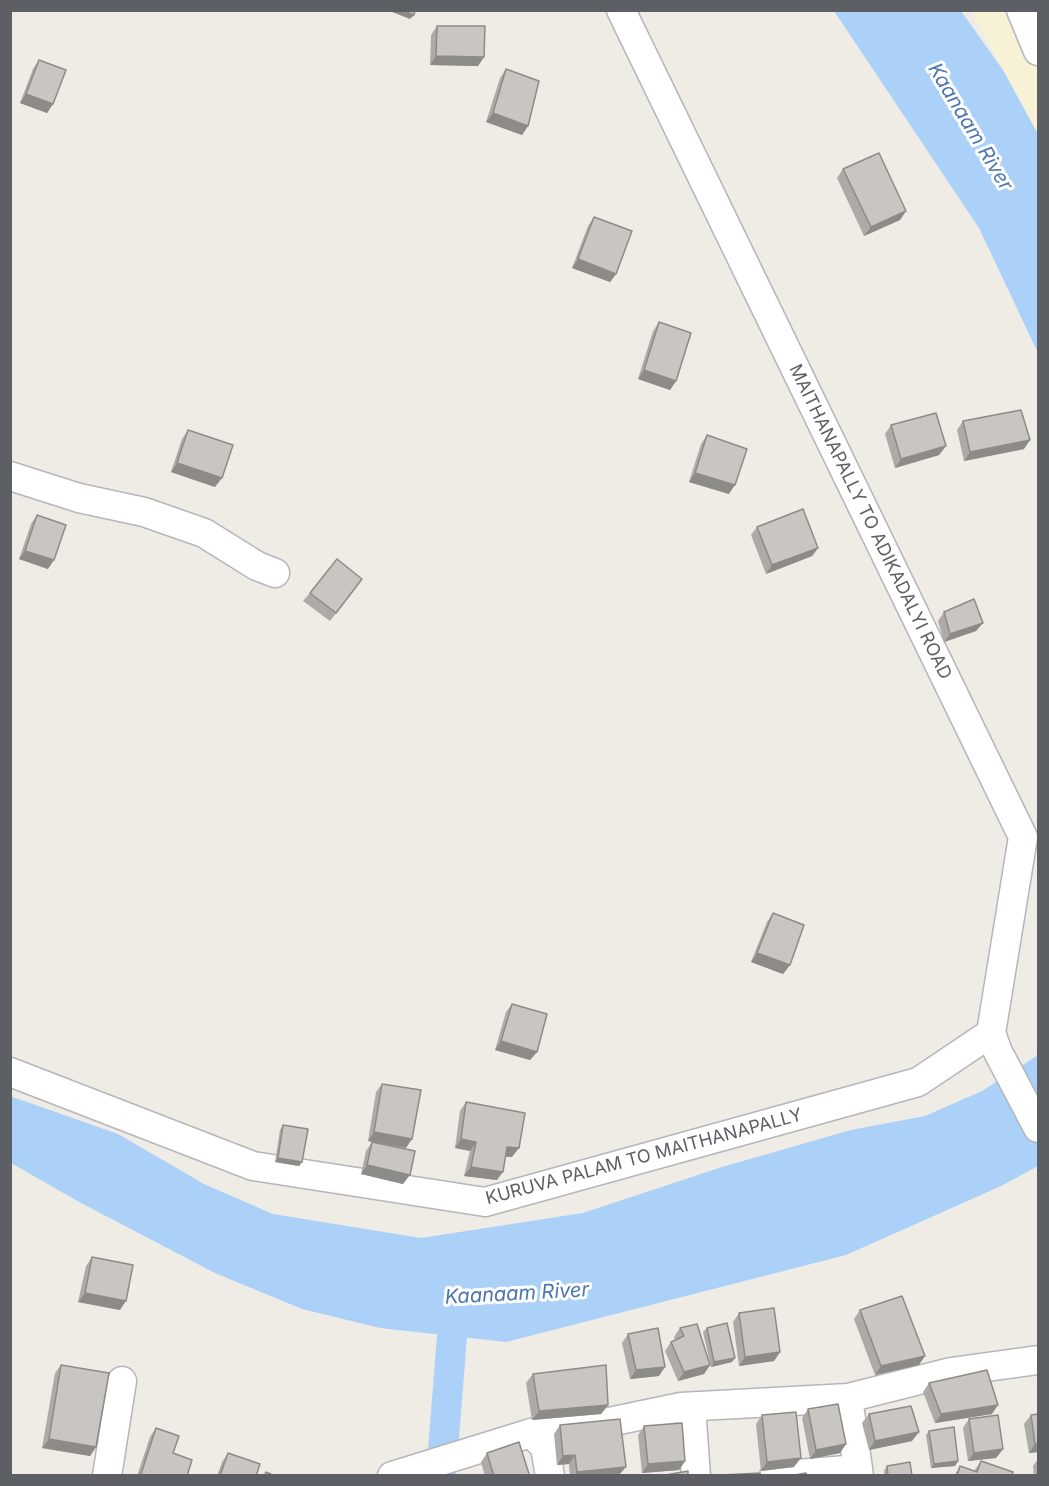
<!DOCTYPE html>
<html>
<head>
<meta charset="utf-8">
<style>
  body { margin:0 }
  #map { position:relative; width:1049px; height:1486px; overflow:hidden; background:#eeece5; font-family:Inter,sans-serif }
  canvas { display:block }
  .frame { position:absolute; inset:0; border:12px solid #5c5f64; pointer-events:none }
</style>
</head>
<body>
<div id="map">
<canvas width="1049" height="1486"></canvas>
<div class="frame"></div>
</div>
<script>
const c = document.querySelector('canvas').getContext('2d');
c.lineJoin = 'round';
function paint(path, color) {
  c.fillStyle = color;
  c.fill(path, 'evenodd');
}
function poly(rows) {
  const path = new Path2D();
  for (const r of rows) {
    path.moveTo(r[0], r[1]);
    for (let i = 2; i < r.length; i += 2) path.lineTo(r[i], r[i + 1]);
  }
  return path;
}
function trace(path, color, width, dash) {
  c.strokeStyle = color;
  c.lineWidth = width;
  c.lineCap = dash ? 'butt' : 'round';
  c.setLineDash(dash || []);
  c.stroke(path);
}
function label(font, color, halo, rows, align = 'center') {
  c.font = font + ' Inter,sans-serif';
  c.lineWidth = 6;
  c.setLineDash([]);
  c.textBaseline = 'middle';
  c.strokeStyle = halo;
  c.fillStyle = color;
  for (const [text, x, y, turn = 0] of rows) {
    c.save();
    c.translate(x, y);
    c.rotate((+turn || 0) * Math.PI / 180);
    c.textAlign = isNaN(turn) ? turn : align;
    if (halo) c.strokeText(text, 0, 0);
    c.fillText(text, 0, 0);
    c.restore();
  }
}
const sand = poly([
  [971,11,1038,11,1038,134,1003,70]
]);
const water = poly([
  [834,11,961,11,1003,70,1038,134,1038,353,979,228],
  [1038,1055,1038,1166,1001,1186,846,1255,506,1342,380,1328,302,1309,215,1273,81,1203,11,1163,10,1096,118,1134,204,1184,273,1214,421,1238,583,1213,722,1167,851,1130,925,1116,982,1091]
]);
const canal = poly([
  [441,1476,455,1298]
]);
const street = poly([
  [621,10,1023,837,991,1033,998,1052,1038,1128],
  [1021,10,1038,51],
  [10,476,79,498,144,512,204,533,257,566,275,573],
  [10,1072,253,1166,485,1202,918,1082,991,1033],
  [691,1407,696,1476],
  [531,1433,595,1425,681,1407,848,1398],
  [107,1476,122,1381],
  [392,1476,531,1433,545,1447,550,1476],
  [774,1476,858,1469],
  [859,1476,848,1398,951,1372,1038,1360]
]);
const wall = poly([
  [437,26,484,57,478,66,430,65,431,35],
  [39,60,53,104,47,113,20,103,33,69],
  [506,69,528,126,522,135,486,122,500,78],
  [843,169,906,211,900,220,864,236,837,178],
  [594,217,616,274,610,282,572,268,588,226],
  [659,322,676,381,670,390,638,379,653,331],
  [963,421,1024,449,964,461,957,430],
  [891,425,946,446,939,455,895,468,885,434],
  [188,430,215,487,171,472,182,439],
  [707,435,729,494,689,482,701,444],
  [37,515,48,569,19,559,31,524],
  [757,527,818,548,812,556,766,574,751,535],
  [356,588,330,621,303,601,310,593],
  [944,612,983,623,976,631,944,642,938,621],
  [773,913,790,965,783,974,751,962,767,922],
  [512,1004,537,1052,530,1060,495,1050,506,1012],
  [382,1084,406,1148,368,1141,376,1092],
  [466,1102,512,1157,505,1157,497,1180,464,1176,470,1151,455,1148,460,1111],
  [283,1125,302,1162,299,1166,275,1162,280,1130],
  [372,1142,403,1184,361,1174,366,1151],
  [92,1257,120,1310,78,1302,86,1266],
  [860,1310,919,1365,875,1375,854,1319],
  [739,1313,780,1352,774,1361,739,1366,733,1322],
  [680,1328,710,1365,704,1374,678,1381,665,1351,671,1342,675,1340,674,1337],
  [707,1328,732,1362,711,1367,703,1332],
  [628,1334,659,1376,630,1379,622,1343],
  [61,1365,96,1447,90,1456,42,1448,55,1373],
  [533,1374,608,1405,601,1414,532,1420,526,1383],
  [929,1383,992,1414,935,1423,923,1392],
  [808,1409,846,1444,840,1453,810,1459,802,1418],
  [869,1414,912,1441,869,1450,862,1423],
  [762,1415,794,1467,761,1471,756,1424],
  [1031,1415,1038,1452,1029,1453,1024,1424],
  [969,1419,1003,1449,996,1458,968,1461,963,1428],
  [560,1425,619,1475,570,1476,569,1464,557,1465,554,1434],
  [644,1426,685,1461,679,1470,642,1473,638,1435],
  [156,1428,173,1453,187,1476,137,1476,150,1437],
  [929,1431,958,1461,955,1466,931,1468,926,1435],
  [228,1453,256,1476,217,1476,222,1462],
  [487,1453,529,1474,528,1476,485,1476,481,1462],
  [1038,1459,1038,1476,1034,1476,1033,1466],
  [981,1461,1012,1476,954,1476,960,1466,974,1471],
  [887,1466,912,1476,884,1476,884,1471]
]);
const shadedWall = poly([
  [387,10,402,10,414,15,410,19],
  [436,56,484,57,478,66,430,65],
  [26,94,53,104,47,113,20,103],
  [493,113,528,126,522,135,486,122],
  [906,211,900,220,864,236,871,227],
  [578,259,616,274,610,282,572,268],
  [644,370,676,381,670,390,638,379],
  [1030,440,1024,449,964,461,970,452],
  [946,446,939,455,895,468,901,459],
  [177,463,222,478,215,487,171,472],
  [695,473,735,485,729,494,689,482],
  [818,548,812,556,766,574,772,565],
  [25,551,54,560,48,569,19,559],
  [983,623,976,631,944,642,950,634],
  [757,953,790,965,783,974,751,962],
  [501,1041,537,1052,530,1060,495,1050],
  [374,1132,412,1139,406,1148,368,1141],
  [461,1139,476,1142,470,1151,455,1148],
  [507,1147,519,1148,512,1157,501,1156],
  [278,1158,302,1162,299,1166,275,1162],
  [367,1165,410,1175,403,1184,361,1174],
  [471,1167,503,1172,497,1180,464,1176],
  [85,1293,126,1301,120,1310,78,1302],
  [780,1352,774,1361,739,1366,745,1357],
  [925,1356,919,1365,875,1375,881,1366],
  [735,1358,732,1362,711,1367,714,1362],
  [710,1365,704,1374,678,1381,684,1372],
  [665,1367,659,1376,630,1379,636,1370],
  [608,1405,601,1414,532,1420,539,1411],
  [998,1405,992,1414,935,1423,941,1414],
  [919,1432,912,1441,869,1450,875,1441],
  [49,1439,96,1447,90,1456,42,1448],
  [846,1444,840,1453,810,1459,816,1450],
  [1035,1444,1038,1444,1038,1452,1029,1453],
  [1003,1449,996,1458,968,1461,974,1453],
  [575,1455,569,1464,557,1465,563,1456],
  [801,1458,794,1467,761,1471,767,1462],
  [685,1461,679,1470,642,1473,648,1464],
  [958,1461,955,1466,931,1468,934,1464],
  [626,1467,619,1475,574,1476,577,1472]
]);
const building = poly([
  [402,10,415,10,414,15,402,10],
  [437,26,485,26,484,57,436,56,437,26],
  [39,60,66,70,53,104,26,94,39,60],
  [506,69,539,81,528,126,493,113,506,69],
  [879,153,906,211,871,227,843,169,879,153],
  [594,217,632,231,616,274,578,259,594,217],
  [659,322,691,333,676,381,644,370,659,322],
  [1021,410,1030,440,970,452,963,421,1021,410],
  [936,413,946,446,901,459,891,425,936,413],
  [188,430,233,445,222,478,177,463,188,430],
  [707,435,747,449,735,485,695,473,707,435],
  [803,509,818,548,772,565,757,527,803,509],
  [37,515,66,525,54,560,25,551,37,515],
  [337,559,362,579,336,613,310,593,337,559],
  [974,599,983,623,950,634,944,612,974,599],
  [773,913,804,925,790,965,757,953,773,913],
  [512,1004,547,1014,537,1052,501,1041,512,1004],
  [382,1084,421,1090,412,1139,374,1132,382,1084],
  [466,1102,525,1113,519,1148,507,1147,503,1172,471,1167,476,1142,461,1139,466,1102],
  [283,1125,308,1129,302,1162,278,1158,283,1125],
  [372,1142,415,1151,410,1175,367,1165,372,1142],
  [92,1257,133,1265,126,1301,85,1293,92,1257],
  [902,1296,925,1356,881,1366,860,1310,902,1296],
  [774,1308,780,1352,745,1357,739,1313,774,1308],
  [727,1323,735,1358,714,1362,707,1328,727,1323],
  [697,1324,710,1365,684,1372,671,1342,684,1336,680,1328,697,1324],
  [658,1328,665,1367,636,1370,628,1334,658,1328],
  [61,1365,109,1373,96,1447,49,1439,61,1365],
  [606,1365,608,1405,539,1411,533,1374,606,1365],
  [987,1370,998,1405,941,1414,929,1383,987,1370],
  [838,1404,846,1444,816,1450,808,1409,838,1404],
  [911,1406,919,1432,875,1441,869,1414,911,1406],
  [796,1412,801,1458,767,1462,762,1415,796,1412],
  [1038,1414,1038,1444,1035,1444,1031,1415,1038,1414],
  [998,1415,1003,1449,974,1453,969,1419,998,1415],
  [620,1419,626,1467,577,1472,575,1455,563,1456,560,1425,620,1419],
  [682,1423,685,1461,648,1464,644,1426,682,1423],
  [954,1427,958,1461,934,1464,929,1431,954,1427],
  [156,1428,179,1436,173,1453,192,1460,187,1476,147,1476,141,1474,156,1428],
  [519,1442,529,1474,524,1476,494,1476,487,1453,519,1442],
  [228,1453,260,1464,256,1476,220,1476,228,1453],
  [981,1461,1013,1472,1012,1476,957,1476,960,1466,977,1472,981,1461],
  [910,1462,912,1476,888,1476,887,1466,910,1462],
  [688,1471,688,1476,660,1476,688,1471],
  [266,1472,275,1476,264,1476,266,1472],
  [760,1473,761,1476,722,1476,722,1475,760,1473],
  [806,1473,806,1476,789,1476,806,1473]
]);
const streetNames = [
  ["MAITHANAPALLY TO ADIKADALYI ROAD",870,522,64],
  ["KURUVA PALAM TO MAITHANAPALLY",644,1157,-15]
];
const waterNames = [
  ["Kaanaam River",970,127,59],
  ["Kaanaam River",517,1294,-3]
];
paint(sand, '#f7f2d6');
paint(water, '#abd1f8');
trace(canal, '#abd1f8', 30);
trace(street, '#b5b6ba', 31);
trace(street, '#fff', 28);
paint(wall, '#adaaa7');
paint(shadedWall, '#8d8b88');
paint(building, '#c9c6c2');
trace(building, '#8d8b88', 1.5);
label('18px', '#5c5f64', '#fff', streetNames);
label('italic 20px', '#4c76b1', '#fff', waterNames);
</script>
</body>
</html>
